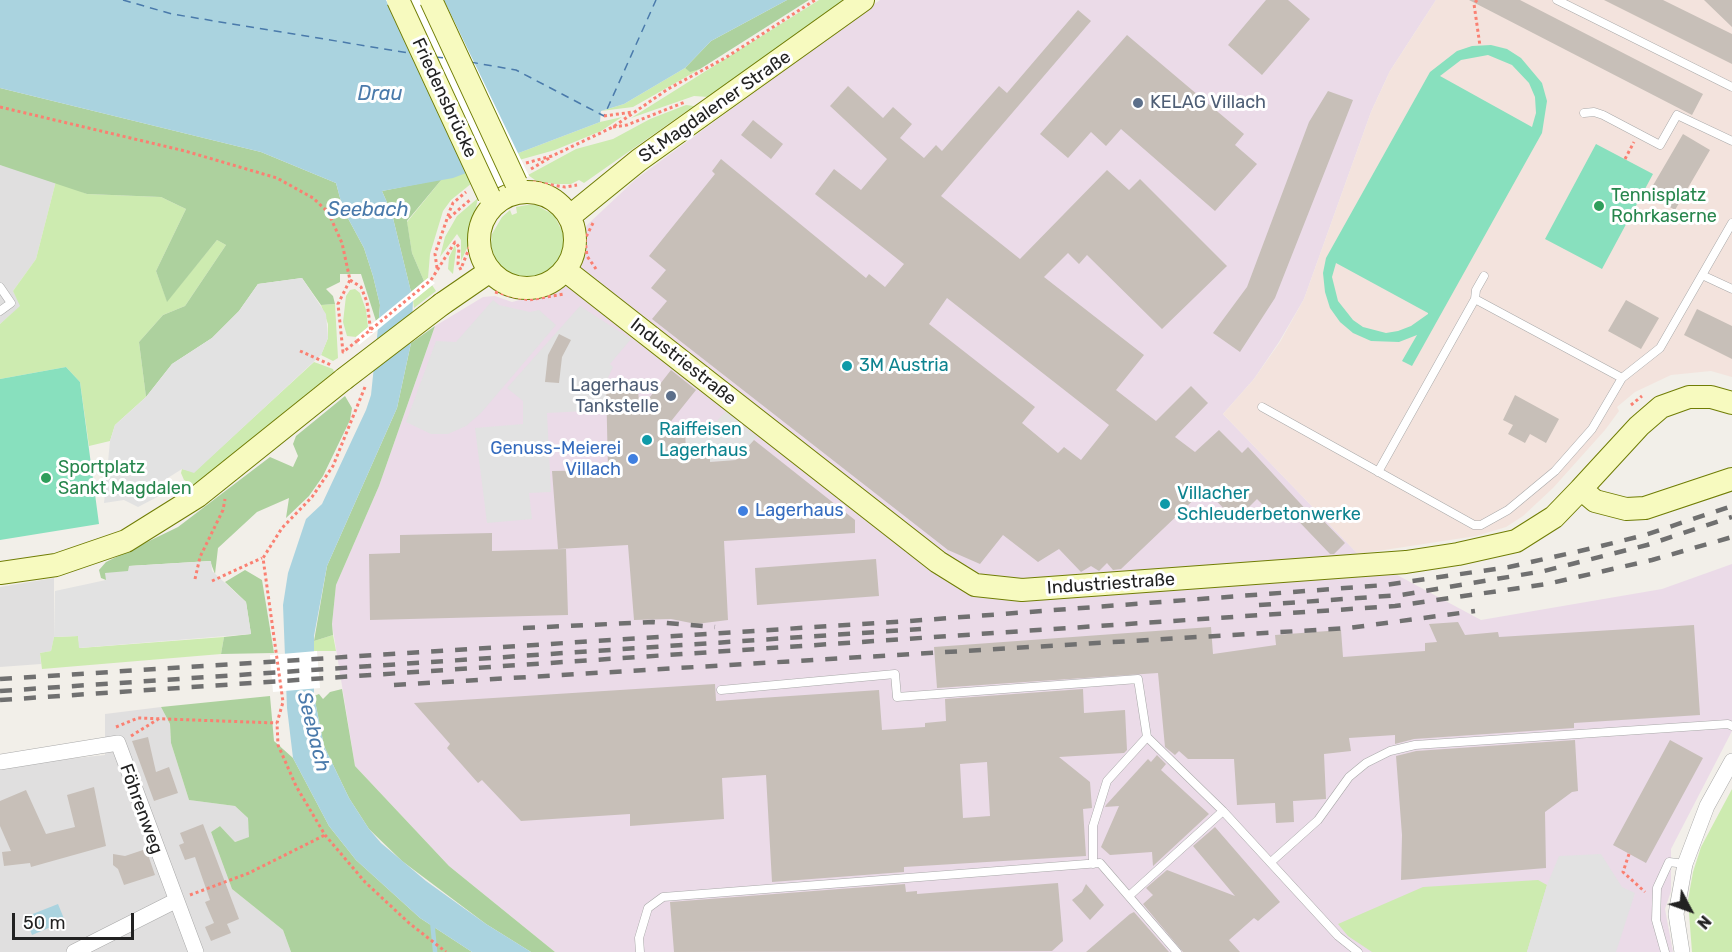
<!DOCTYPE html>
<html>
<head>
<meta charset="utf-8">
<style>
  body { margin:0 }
  #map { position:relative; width:1732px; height:952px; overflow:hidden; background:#f2efe9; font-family:Rubik,sans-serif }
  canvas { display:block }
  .north { position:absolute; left:1660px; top:880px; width:60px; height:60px; -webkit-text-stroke:4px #fff; paint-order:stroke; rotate:131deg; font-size:16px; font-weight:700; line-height:24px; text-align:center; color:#222 }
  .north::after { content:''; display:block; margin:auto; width:21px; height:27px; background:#222; clip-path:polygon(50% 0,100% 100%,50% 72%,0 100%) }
  .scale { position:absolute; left:12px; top:913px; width:122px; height:27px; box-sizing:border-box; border:3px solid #222; border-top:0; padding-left:8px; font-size:18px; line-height:21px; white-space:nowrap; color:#222; -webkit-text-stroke:4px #fff; paint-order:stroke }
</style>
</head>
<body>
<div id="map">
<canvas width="1732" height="952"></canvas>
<div class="north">N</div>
<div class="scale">50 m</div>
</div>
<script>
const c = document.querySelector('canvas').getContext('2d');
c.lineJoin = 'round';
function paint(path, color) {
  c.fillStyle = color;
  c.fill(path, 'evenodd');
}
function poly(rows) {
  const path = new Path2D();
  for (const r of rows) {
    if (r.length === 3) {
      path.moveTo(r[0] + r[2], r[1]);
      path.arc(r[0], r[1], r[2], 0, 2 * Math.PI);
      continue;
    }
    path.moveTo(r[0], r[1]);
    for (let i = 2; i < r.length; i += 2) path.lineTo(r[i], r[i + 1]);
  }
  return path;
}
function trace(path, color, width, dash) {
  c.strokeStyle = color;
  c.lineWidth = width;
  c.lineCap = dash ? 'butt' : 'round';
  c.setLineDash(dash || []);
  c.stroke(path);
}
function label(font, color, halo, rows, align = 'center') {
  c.font = font + ' Rubik,sans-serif';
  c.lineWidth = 6;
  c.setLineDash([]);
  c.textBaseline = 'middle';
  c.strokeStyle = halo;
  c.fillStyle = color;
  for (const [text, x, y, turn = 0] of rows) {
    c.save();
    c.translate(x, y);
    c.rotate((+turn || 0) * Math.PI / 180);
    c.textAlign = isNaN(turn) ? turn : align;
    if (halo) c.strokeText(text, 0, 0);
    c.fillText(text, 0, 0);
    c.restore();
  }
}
const residential = poly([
  [0,165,56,181,36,259,13,291,21,306,0,324],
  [54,578,54,637,51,651,40,653,41,664,0,667,0,587],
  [161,707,170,724,171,743,189,800,235,806,248,818,250,837,235,842,220,826,211,832,232,889,283,930,291,952,0,952,0,766,105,755,105,714]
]);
const industrial = poly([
  [880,0,1436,0,1390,71,1371,112,1304,299,1279,342,1254,379,1223,414,1358,554,1481,620,1662,589,1732,564,1732,731,1671,849,1671,891,1665,909,1673,952,555,952,449,866,355,766,332,624,336,585,379,486,435,326,483,297,495,296,512,302,550,292,587,225,636,179]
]);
const military = poly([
  [1436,0,1732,0,1732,377,1711,371,1671,375,1635,392,1617,407,1619,411,1605,430,1553,488,1523,516,1506,527,1476,536,1358,554,1223,414,1254,379,1280,342,1304,299,1371,112,1390,71]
]);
const grass = poly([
  [819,0,845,0,708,97,694,96,631,118],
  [685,68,690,71,700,69,633,107,601,111,624,104],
  [686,105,694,106,584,183,579,180,571,184,553,184,535,180,528,175,576,149,613,139,650,119],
  [622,117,601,131,555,150,519,160,516,154,600,122],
  [467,172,472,183,451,200,443,211,430,254,428,278,424,281,412,253,407,222,442,179],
  [56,181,87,194,161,197,186,209,156,271,167,301,217,240,226,245,185,306,163,315,139,342,146,397,115,425,110,441,89,446,80,382,66,367,0,379,0,324,20,306,13,291,36,259],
  [478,198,468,246,461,261,461,240,457,234,440,257,445,237,457,216],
  [527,205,536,205,554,215,565,237,564,252,558,264,537,279,524,279,509,274,496,261,491,245,492,234,502,217,510,210,512,215,517,213,516,207],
  [455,245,456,250,453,274,448,269,449,257],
  [432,285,436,291,414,308,413,300],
  [355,289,360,293,366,310,368,327,356,337,347,336,343,322,346,296,350,290],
  [335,304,338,358,333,361,321,355,328,338,328,324,321,305],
  [314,362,333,369,334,372,194,485,184,480,181,473,182,469,194,472],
  [333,635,336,651,314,651,314,641],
  [78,636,80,648,224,637,221,654,42,669,40,653,51,651,54,637],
  [1732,789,1732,952,1692,952,1688,900,1693,872,1701,847],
  [1538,880,1547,885,1527,952,1372,952,1348,936,1338,924,1423,887]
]);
const forest = poly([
  [787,0,809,0,700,69,690,72,685,68,711,41],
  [0,88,261,152,336,183,343,209,364,248,373,276,380,305,379,318,376,321,361,274,340,274,340,282,326,289,333,296,335,304,321,305,302,278,258,284,239,311,212,338,172,364,146,397,139,342,163,315,185,306,226,245,217,240,167,302,156,271,186,209,161,197,87,194,0,165],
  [442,179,407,221,412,253,424,281,411,292,392,214,382,191],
  [435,326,379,486,336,585,332,624,333,635,314,641,327,566,397,408,411,343],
  [345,396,352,408,350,420,323,476,309,496,286,518,289,498,257,512,218,548,215,574,210,561,129,566,129,571,106,580,101,578,99,570,106,562,178,527,270,457,293,467,298,456,293,444,296,436],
  [245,570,262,580,274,653,221,654,224,637,251,634,246,602,225,582],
  [342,689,355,766,449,866,555,952,531,952,486,924,402,861,369,829,349,798,324,746,314,696,319,694,323,699,330,692],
  [270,696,274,741,293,758,329,826,356,860,420,918,472,952,291,952,283,930,232,889,211,832,220,826,235,842,249,837,248,818,235,806,189,800,171,743,170,724,161,707]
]);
const pitch = poly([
  [1491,45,1507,49,1521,58,1542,83,1547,101,1542,133,1412,366,1402,361,1417,335,1399,342,1371,341,1353,333,1340,322,1330,308,1325,292,1323,273,1326,258,1430,72,1457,51,1472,46],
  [1488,55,1512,65,1529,83,1535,97,1536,113,1532,127,1440,76,1461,60],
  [1336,263,1428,313,1428,314,1411,326,1398,331,1386,333,1363,327,1353,320,1338,301,1332,277],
  [1596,144,1653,174,1602,269,1545,239],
  [66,367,80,382,99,524,0,540,0,379]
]);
const parking = poly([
  [302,278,326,314,328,338,321,355,194,473,182,469,155,486,165,493,138,507,124,500,104,503,110,441,115,425,146,397,172,364,212,338,239,311,258,284],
  [493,300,499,305,530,312,539,310,556,325,481,413,466,426,448,434,431,434,406,422,436,341,456,342],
  [580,306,631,339,610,364,613,367,606,382,607,410,547,413,551,492,529,493,532,519,487,523,475,428,523,424,523,401,507,388],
  [726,411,757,437,739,456,743,460,710,462,709,455,686,456,685,425,717,421],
  [211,561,212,571,246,602,251,634,79,648,78,636,54,637,55,591,106,580,105,573,128,571,129,566],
  [1601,854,1622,887,1635,893,1616,952,1527,952,1547,885,1559,856]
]);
const water = poly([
  [0,0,787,0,711,41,685,68,624,104,601,111,600,122,453,178,382,191,392,214,413,300,411,343,397,408,327,566,314,636,314,696,324,746,349,798,369,829,381,843,426,881,486,924,531,952,472,952,420,918,356,860,329,826,293,758,287,708,283,605,288,573,306,519,322,504,366,410,371,395,379,318,380,305,373,276,364,248,343,209,336,183,261,152,0,88],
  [58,904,65,921,32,935,25,917]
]);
const pier = poly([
  [386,0,444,0,529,176,478,202,477,193],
  [428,278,435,283,359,345,356,337],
  [317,651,320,688,273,692,270,655]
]);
const stream = poly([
  [432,920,435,951]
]);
const ferry = poly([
  [123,0,172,14,409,53],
  [435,57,445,58],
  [470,62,516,70,604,116,656,0]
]);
const building = poly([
  [1266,0,1288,0,1310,19,1262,75,1228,45],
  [1469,0,1520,0,1703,94,1692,115],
  [1604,0,1663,0,1732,34,1732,64],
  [1704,0,1732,0,1732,27],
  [1078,10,1091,21,941,196,1020,259,1107,170,1129,190,1140,179,1227,266,1162,329,1087,255,1079,264,1068,253,1044,277,1144,355,1116,390,1156,421,1191,386,1208,403,1175,437,1195,452,1219,430,1242,453,1248,447,1311,515,1315,512,1345,543,1334,554,1330,554,1285,507,1275,517,1257,499,1241,515,1236,509,1230,515,1205,489,1121,569,1113,570,1107,563,1099,571,1091,566,1081,572,1059,549,1038,562,1003,535,980,564,948,550,652,319,667,301,651,288,666,270,649,256,715,174,712,171,721,159,866,278,869,274,885,287,904,264,815,194,834,169,861,190,887,159,830,106,848,86,883,118,893,107,912,124,900,138,924,158,936,145,942,151,999,86,1007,93],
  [947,298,1109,425,1081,460,1064,447,1058,453,1022,423,1035,407,929,324],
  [1127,35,1244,134,1235,145,1257,164,1215,211,1121,129,1106,146,1091,132,1068,158,1040,134],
  [1328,91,1353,100,1275,298,1240,352,1213,333,1247,287,1309,122],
  [753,120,783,144,771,159,741,135],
  [1683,134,1710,150,1675,210,1648,194],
  [1626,300,1659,318,1641,349,1608,331],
  [1697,309,1732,326,1732,359,1684,335],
  [559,334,571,340,562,357,559,383,545,382,548,355],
  [671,370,696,390,668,425,685,425,686,456,710,455,710,462,736,460,754,440,855,520,855,533,724,541,728,620,696,624,671,619,634,620,628,545,558,549,552,471,608,470,606,382,638,381,639,411],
  [1515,395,1559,419,1546,443,1530,434,1525,443,1508,434,1513,425,1503,420],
  [492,533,492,551,566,549,568,615,370,620,369,554,400,553,400,535],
  [876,559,879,596,757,605,755,568],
  [1458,622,1465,635,1498,632,1499,637,1694,625,1700,715,1574,723,1574,728,1414,739,1395,744,1395,735,1349,738,1351,751,1324,754,1326,799,1293,801,1294,822,1276,823,1275,803,1237,805,1234,759,1188,759,1179,751,1175,755,1165,747,1158,673,937,688,934,647,1211,627,1213,654,1276,645,1275,635,1341,630,1343,657,1425,651,1425,643,1437,642,1429,624],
  [715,684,716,701,879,690,882,730,925,727,925,723,946,721,945,699,1083,689,1084,713,1125,710,1127,750,1124,753,1059,757,1090,782,1092,808,1083,809,1086,856,904,867,904,872,772,882,766,775,722,778,724,819,630,826,630,814,521,821,482,780,478,783,447,748,450,744,414,703],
  [987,762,990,816,963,818,960,764],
  [148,737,156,772,169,767,178,793,154,801,132,741],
  [1575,740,1578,791,1572,792,1545,812,1546,868,1401,880,1402,835,1396,756,1416,751],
  [1670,740,1703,758,1646,863,1613,845],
  [1157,755,1166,764,1161,770,1209,814,1153,866,1152,852,1110,855,1101,847,1119,806,1105,807,1106,805,1148,759,1151,762],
  [94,787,106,846,31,867,30,863,4,866,2,852,11,851,0,826,0,801,26,790,46,834,75,827,67,795],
  [203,824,239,919,227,924,231,933,211,941,205,927,214,923,205,902,210,900,195,857,185,860,179,845,184,843,180,833],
  [1215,827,1280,902,1258,921,1254,918,1229,940,1240,952,1183,952,1143,904,1153,895,1146,888,1167,870,1235,896,1193,846],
  [146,849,155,875,124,885,118,869,113,865,113,854,125,856],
  [1058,883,1063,941,1052,951,674,952,670,902,905,884,906,892,917,891,917,894],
  [1086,884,1104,905,1090,920,1072,900,1082,892],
  [1134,912,1169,952,1086,952,1130,914]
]);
const path = poly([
  [1477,0,1474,4,1480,46],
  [0,107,185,151,277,178,313,198,328,212,342,243,350,280,338,304,343,352,357,341],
  [604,116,633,112],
  [613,127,627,125,685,102],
  [1625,159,1634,142],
  [526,163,552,156,613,127,668,89,725,58,815,0],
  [531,169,551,157],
  [533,182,565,187,577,185],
  [449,218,471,199],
  [593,223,585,239,587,256,596,269],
  [462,266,470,246,473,222,478,209],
  [437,268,435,254,450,210,453,203,466,192],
  [350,280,361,287,367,302,371,333],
  [431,280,455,242,459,247,458,264,461,270],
  [495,292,529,300,564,294],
  [300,351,331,365],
  [365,387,333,466,312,497,282,528,263,558,283,702,277,723,278,745,296,786,325,835,365,882,409,923,446,952],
  [1631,405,1642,396],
  [195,579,200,557,223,510,225,499],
  [212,581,262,558],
  [116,727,138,718,277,723],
  [131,736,160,718],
  [1629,854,1623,872,1645,892],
  [190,895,249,873,325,835]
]);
const lane = poly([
  [1557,0,1732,87],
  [1584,113,1594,112,1603,115,1660,145,1677,115,1732,141],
  [1702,275,1732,289],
  [0,287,11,303,0,311],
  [1475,299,1476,290,1484,276],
  [1262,407,1474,525,1481,525,1508,510,1555,471,1592,429,1622,378,1660,348,1732,223],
  [1378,472,1475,299,1622,378],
  [721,690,895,674,897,697,1138,679,1147,737,1223,811,1338,936,1358,952],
  [1271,862,1318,820,1349,777,1366,763,1390,751,1415,745,1728,724,1732,726],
  [1093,864,1093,826,1107,781,1147,737],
  [1129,896,1223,811],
  [640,952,639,938,648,908,663,897,1100,863,1177,952],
  [1665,952,1656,920,1657,888,1669,862,1685,864]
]);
const street = poly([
  [0,762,118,743,196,952],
  [74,952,175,901],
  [1682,952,1676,914,1685,864,1707,806,1732,761]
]);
const secondary = poly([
  [527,240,48],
  [569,217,639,160,863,0],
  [565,270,938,562,975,585,1022,590,1406,562,1458,554,1516,541,1554,517,1581,489,1595,501,1626,509,1645,508,1732,479],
  [442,304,490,271],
  [1581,489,1639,426,1661,407,1689,397,1711,397,1732,403],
  [0,573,56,565,126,541,198,496,344,379]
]);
const rail = poly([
  [1259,605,1401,595,1544,571,1647,545,1732,517],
  [523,628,653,622,715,627],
  [0,679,910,621,1385,585,1509,567,1593,548,1645,535,1732,506],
  [394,685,1349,628,1475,611],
  [0,691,921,629],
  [0,700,1395,606,1547,584,1652,560,1732,537]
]);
const pathBridge = poly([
  [357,341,431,280]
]);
const secondaryBridge = poly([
  [398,0,489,196],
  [431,0,516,183],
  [344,379,442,304]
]);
const markers = [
  [1138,103,6,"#5c6f8a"],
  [1599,206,6,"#2e9e5b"],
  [847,366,6,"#0f9aa8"],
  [671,396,6,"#5c6f8a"],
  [647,440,6,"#0f9aa8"],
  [633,459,6,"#3f7fe0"],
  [46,478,6,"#2e9e5b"],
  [1165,504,6,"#0f9aa8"],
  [743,511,6,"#3f7fe0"]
];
const streetNames = [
  ["Friedensbrücke",444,98,65],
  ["St.Magdalener Straße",715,107,-35],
  ["Industriestraße",683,362,38],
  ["Industriestraße",1111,584,-4],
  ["Föhrenweg",141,809,70]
];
const serviceNames = [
  ["KELAG Villach",1150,103],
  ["Lagerhaus",659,386,"right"],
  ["Tankstelle",659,407,"right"]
];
const leisureNames = [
  ["Tennisplatz",1611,196],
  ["Rohrkaserne",1611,217],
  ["Sportplatz",58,468],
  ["Sankt Magdalen",58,489]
];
const cultureNames = [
  ["3M Austria",859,366],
  ["Raiffeisen",659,430],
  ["Lagerhaus",659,451],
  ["Villacher",1177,494],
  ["Schleuderbetonwerke",1177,515]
];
const shopNames = [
  ["Genuss-Meierei",621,449],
  ["Villach",621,470],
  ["Lagerhaus",755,511,"left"]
];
const waterNames = [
  ["Drau",380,94],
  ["Seebach",368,210],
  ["Seebach",313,732,76]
];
paint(residential, '#e0dfdf');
paint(industrial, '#ebdbe8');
paint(military, '#f3e3dd');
paint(grass, '#cdebb0');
paint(forest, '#add19e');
paint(pitch, '#88e0be');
paint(parking, '#e2e2e2');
paint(water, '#aad3df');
paint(pier, '#fff');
trace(stream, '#aad3df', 4.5);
trace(ferry, '#4a7aab', 1.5, [8, 6]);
paint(building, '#c7bfb8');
trace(lane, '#a9a9a9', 9);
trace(street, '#a9a9a9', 16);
trace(secondary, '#707d05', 24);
trace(path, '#fa8072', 3, [3, 3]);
trace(lane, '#fff', 8);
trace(street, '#fff', 15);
trace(secondary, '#f7fabf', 22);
trace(rail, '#707070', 4.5, [12, 12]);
trace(secondaryBridge, '#707d05', 24, []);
trace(pathBridge, '#fa8072', 3, [3, 3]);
trace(secondaryBridge, '#f7fabf', 22);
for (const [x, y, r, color] of markers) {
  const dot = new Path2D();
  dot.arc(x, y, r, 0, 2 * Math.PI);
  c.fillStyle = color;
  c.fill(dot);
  trace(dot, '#fff', 2);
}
label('18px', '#222', '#fff', streetNames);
label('18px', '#4e5e75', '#fff', serviceNames, 'left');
label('18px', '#27864d', '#fff', leisureNames, 'left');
label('18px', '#0d838f', '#fff', cultureNames, 'left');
label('18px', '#366cbe', '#fff', shopNames, 'right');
label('italic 20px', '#4a7aab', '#fff', waterNames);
</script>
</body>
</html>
